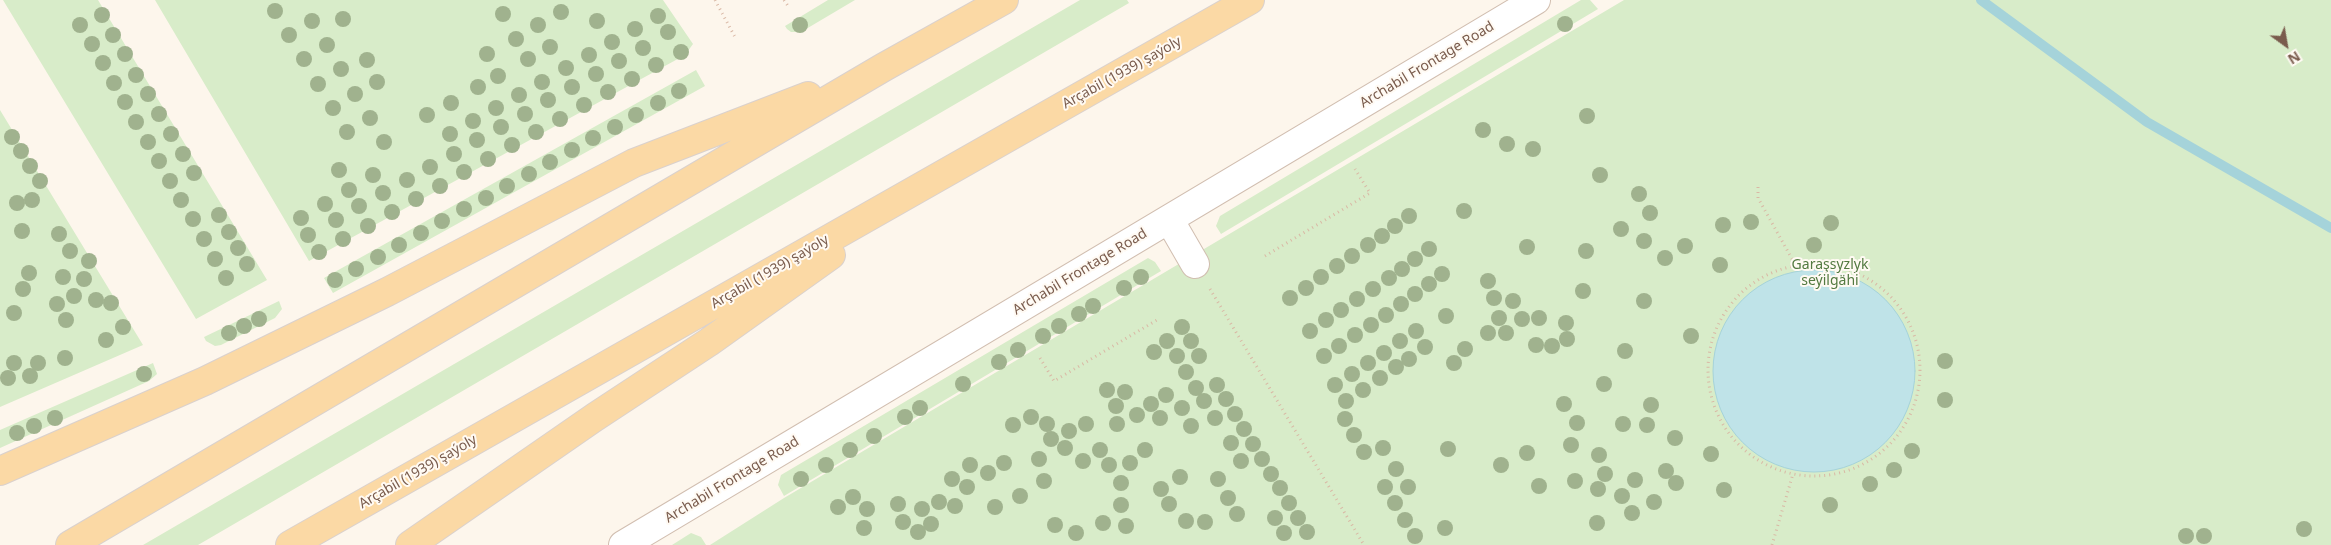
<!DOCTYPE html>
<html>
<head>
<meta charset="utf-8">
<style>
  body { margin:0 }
  #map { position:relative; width:2331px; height:545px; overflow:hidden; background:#fdf6ec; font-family:"Noto Sans",sans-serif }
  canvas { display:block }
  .north { position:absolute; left:2261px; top:20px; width:50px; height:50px; -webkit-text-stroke:4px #fffaf3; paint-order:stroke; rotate:148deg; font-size:14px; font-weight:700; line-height:20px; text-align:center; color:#7a5c4d }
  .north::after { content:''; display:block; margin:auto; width:18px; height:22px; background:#7a5c4d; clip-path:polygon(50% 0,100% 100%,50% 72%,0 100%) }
</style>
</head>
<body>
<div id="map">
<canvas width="2331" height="545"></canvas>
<div class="north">N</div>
</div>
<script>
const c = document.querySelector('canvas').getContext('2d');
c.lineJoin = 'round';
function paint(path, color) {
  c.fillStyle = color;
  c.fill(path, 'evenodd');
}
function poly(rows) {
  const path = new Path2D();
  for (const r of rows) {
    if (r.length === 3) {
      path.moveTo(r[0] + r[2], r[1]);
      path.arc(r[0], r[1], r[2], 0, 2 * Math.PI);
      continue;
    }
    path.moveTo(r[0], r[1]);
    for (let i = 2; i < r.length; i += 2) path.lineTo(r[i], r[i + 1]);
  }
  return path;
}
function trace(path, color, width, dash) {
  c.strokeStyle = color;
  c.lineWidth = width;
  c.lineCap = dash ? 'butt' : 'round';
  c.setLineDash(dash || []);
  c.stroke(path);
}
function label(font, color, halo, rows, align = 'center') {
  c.font = font + ' "Noto Sans",sans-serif';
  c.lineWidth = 4;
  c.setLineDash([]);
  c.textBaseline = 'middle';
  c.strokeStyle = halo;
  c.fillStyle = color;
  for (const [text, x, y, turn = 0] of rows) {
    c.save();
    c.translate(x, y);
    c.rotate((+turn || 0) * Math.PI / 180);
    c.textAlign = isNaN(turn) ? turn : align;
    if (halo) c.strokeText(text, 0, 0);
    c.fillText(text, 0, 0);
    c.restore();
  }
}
const green = poly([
  [3,0,98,0,267,280,196,319],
  [155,0,663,0,693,44,685,55,309,261],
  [828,0,855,0,801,32,791,32,787,29,785,26],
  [1080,0,1127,0,1129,3,198,545,143,545],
  [1581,0,1590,0,1598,9,1221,234,1216,226,1220,216],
  [1624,0,2331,0,2331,545,710,545,784,498],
  [696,70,705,86,333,293,324,278],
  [0,110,143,345,0,407],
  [1148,258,1155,262,1161,271,784,496,778,485,781,475],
  [279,301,282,309,275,318,221,345,215,346,206,341,204,337],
  [153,363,157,374,149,381,0,448,0,430],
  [691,533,701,537,706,545,672,545]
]);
const water = poly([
  [1814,371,101]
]);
const stream = poly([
  [1981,0,2147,122,2331,228]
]);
const path = poly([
  [715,0,735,37],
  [784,0,788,6],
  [1758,187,1758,198,1796,266],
  [1265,256,1370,193,1355,169],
  [1814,370,106],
  [1210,289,1364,545],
  [1040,358,1054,381,1157,320],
  [1772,545,1793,474]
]);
const minor = poly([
  [1169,219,1195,264],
  [623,545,1536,0]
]);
const major = poly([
  [0,471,205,381,387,292,634,163,808,96],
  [70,545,884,67,1004,0],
  [290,545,1250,0],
  [410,545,595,417,709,342,831,255]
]);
const trees = [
  [275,11],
  [561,12],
  [503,14],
  [102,15],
  [658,16],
  [343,19],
  [312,21],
  [597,21],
  [1565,24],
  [80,25],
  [538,25],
  [800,25],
  [635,29],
  [668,32],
  [113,35],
  [289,35],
  [516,39],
  [612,42],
  [92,44],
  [327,45],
  [550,47],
  [643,48],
  [681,52],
  [125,54],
  [487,54],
  [589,55],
  [304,59],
  [528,59],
  [367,60],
  [619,61],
  [103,63],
  [656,65],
  [566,68],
  [341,69],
  [596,74],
  [136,75],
  [498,76],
  [632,79],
  [377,82],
  [542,82],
  [114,83],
  [318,84],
  [478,87],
  [572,87],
  [679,91],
  [608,92],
  [148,94],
  [355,94],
  [519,95],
  [548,100],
  [125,102],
  [451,103],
  [658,103],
  [584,105],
  [333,108],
  [496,108],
  [159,114],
  [525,114],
  [427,115],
  [636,115],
  [1587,116],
  [370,118],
  [560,119],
  [473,121],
  [136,122],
  [501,127],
  [615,127],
  [1483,130],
  [347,132],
  [536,132],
  [171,134],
  [450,134],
  [12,137],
  [593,138],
  [477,140],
  [148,142],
  [384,142],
  [1507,144],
  [512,145],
  [1533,149],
  [572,150],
  [21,151],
  [183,154],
  [454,154],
  [488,159],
  [159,161],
  [550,162],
  [30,166],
  [430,167],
  [339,170],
  [464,172],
  [194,173],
  [529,174],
  [373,175],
  [1600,175],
  [407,180],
  [40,181],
  [170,181],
  [440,186],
  [507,186],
  [349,190],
  [383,193],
  [1639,194],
  [486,198],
  [416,199],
  [32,200],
  [181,200],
  [17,203],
  [325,204],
  [359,206],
  [464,209],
  [1464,211],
  [392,212],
  [1650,213],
  [219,215],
  [1409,216],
  [301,218],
  [193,219],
  [336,220],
  [442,221],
  [1751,222],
  [1831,223],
  [1723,225],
  [368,226],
  [1395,226],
  [1621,229],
  [22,231],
  [229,232],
  [421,233],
  [59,234],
  [308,235],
  [1382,236],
  [204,239],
  [343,239],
  [1644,241],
  [399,245],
  [1368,245],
  [1814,245],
  [1685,246],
  [1527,247],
  [238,248],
  [1429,249],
  [70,251],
  [1586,251],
  [319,252],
  [1352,256],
  [378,257],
  [1665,258],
  [215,259],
  [1415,259],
  [89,261],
  [247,264],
  [1720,265],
  [1337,266],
  [356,269],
  [1402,269],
  [29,273],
  [1442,274],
  [63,277],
  [1141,277],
  [1321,277],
  [226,278],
  [1389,278],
  [84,279],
  [335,280],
  [1488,281],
  [1429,284],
  [1124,288],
  [1306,288],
  [23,289],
  [1373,289],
  [1583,291],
  [1415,294],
  [74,296],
  [1290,298],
  [1494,298],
  [1357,299],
  [96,300],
  [1513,301],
  [1644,301],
  [111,303],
  [57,304],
  [1401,304],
  [1093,306],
  [1341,310],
  [14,313],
  [1079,314],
  [1386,315],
  [1446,316],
  [1499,318],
  [1539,318],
  [259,319],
  [1522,319],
  [66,320],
  [1326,320],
  [1566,323],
  [1371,325],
  [244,326],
  [1059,326],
  [123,327],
  [1182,327],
  [1310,331],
  [1416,331],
  [229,333],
  [1488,333],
  [1506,333],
  [1355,335],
  [1043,336],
  [1691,336],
  [1567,339],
  [106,340],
  [1167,341],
  [1191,341],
  [1400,341],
  [1536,345],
  [1339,346],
  [1552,346],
  [1425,347],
  [1465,349],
  [1018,350],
  [1625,351],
  [1154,352],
  [1384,353],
  [1177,356],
  [1199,356],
  [1324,356],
  [65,358],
  [1409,359],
  [1945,361],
  [999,362],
  [14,363],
  [38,363],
  [1368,363],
  [1454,363],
  [1396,367],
  [1186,372],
  [144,374],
  [1352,374],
  [30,376],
  [8,378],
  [1380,378],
  [963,384],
  [1604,384],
  [1217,385],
  [1335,385],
  [1196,388],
  [1107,390],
  [1363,390],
  [1125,392],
  [1166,395],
  [1226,399],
  [1945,400],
  [1204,401],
  [1346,401],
  [1151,404],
  [1564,404],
  [1651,405],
  [1116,406],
  [920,408],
  [1182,408],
  [1235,414],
  [1137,415],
  [905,417],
  [1031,417],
  [55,418],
  [1160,418],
  [1215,418],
  [1345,419],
  [1577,423],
  [1047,424],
  [1086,424],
  [1117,424],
  [1623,424],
  [1013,425],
  [1647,425],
  [34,426],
  [1191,426],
  [1244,429],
  [1069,431],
  [17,433],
  [1354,435],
  [874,436],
  [1675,438],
  [1051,439],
  [1231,443],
  [1253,444],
  [1571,445],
  [1065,448],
  [1383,448],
  [1448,449],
  [850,450],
  [1100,450],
  [1145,450],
  [1912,451],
  [1364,452],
  [1527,453],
  [1711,454],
  [1599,455],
  [1039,459],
  [1262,459],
  [1083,461],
  [1241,461],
  [1004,463],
  [1130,463],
  [826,465],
  [970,465],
  [1109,465],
  [1501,465],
  [1396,469],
  [1894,470],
  [1666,471],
  [988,473],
  [1271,474],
  [1605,474],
  [1180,477],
  [801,479],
  [952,479],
  [1218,479],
  [1635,480],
  [1044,481],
  [1575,481],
  [1121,483],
  [1676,483],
  [1870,484],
  [1539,486],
  [967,487],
  [1385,487],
  [1408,487],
  [1280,488],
  [1161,489],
  [1598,489],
  [1724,490],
  [1020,496],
  [1622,496],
  [853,497],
  [1228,498],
  [939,502],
  [1654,502],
  [1289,503],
  [1395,503],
  [898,504],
  [1169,504],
  [1121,505],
  [1830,505],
  [955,506],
  [838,507],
  [995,507],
  [867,509],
  [922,509],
  [1632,513],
  [1237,514],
  [1275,518],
  [1298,518],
  [1405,520],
  [1186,521],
  [903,522],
  [1205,522],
  [1103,523],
  [1597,523],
  [931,524],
  [1055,525],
  [1126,526],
  [864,528],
  [1445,528],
  [2304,529],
  [918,532],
  [1307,532],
  [1076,533],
  [1284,533],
  [1415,536],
  [2186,536],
  [2204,536]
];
const streetNames = [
  ["Archabil Frontage Road",1427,65,-31],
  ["Arçabil (1939) şaýoly",1122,73,-29],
  ["Arçabil (1939) şaýoly",770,272,-30],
  ["Archabil Frontage Road",1080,272,-31],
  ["Arçabil (1939) şaýoly",418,472,-30],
  ["Archabil Frontage Road",732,480,-31]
];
const parkNames = [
  ["Garaşsyzlyk",1830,265],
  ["seýilgähi",1830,281]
];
paint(green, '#d8ecc9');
paint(water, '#bfe3e8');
trace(water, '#a5d3da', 1);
trace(stream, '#a5d3da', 10);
trace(minor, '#d1beb0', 30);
trace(major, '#dad1cd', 30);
trace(path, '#d9b8a5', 3, [1, 4]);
trace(minor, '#fff', 28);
trace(major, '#fbd9a5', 28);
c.fillStyle = '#a0b28e';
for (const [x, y] of trees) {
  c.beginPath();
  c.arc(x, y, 8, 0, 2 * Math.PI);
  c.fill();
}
label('14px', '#7a5c4d', '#fffaf3', streetNames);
label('14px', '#537a41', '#fffaf3', parkNames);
</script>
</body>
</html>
